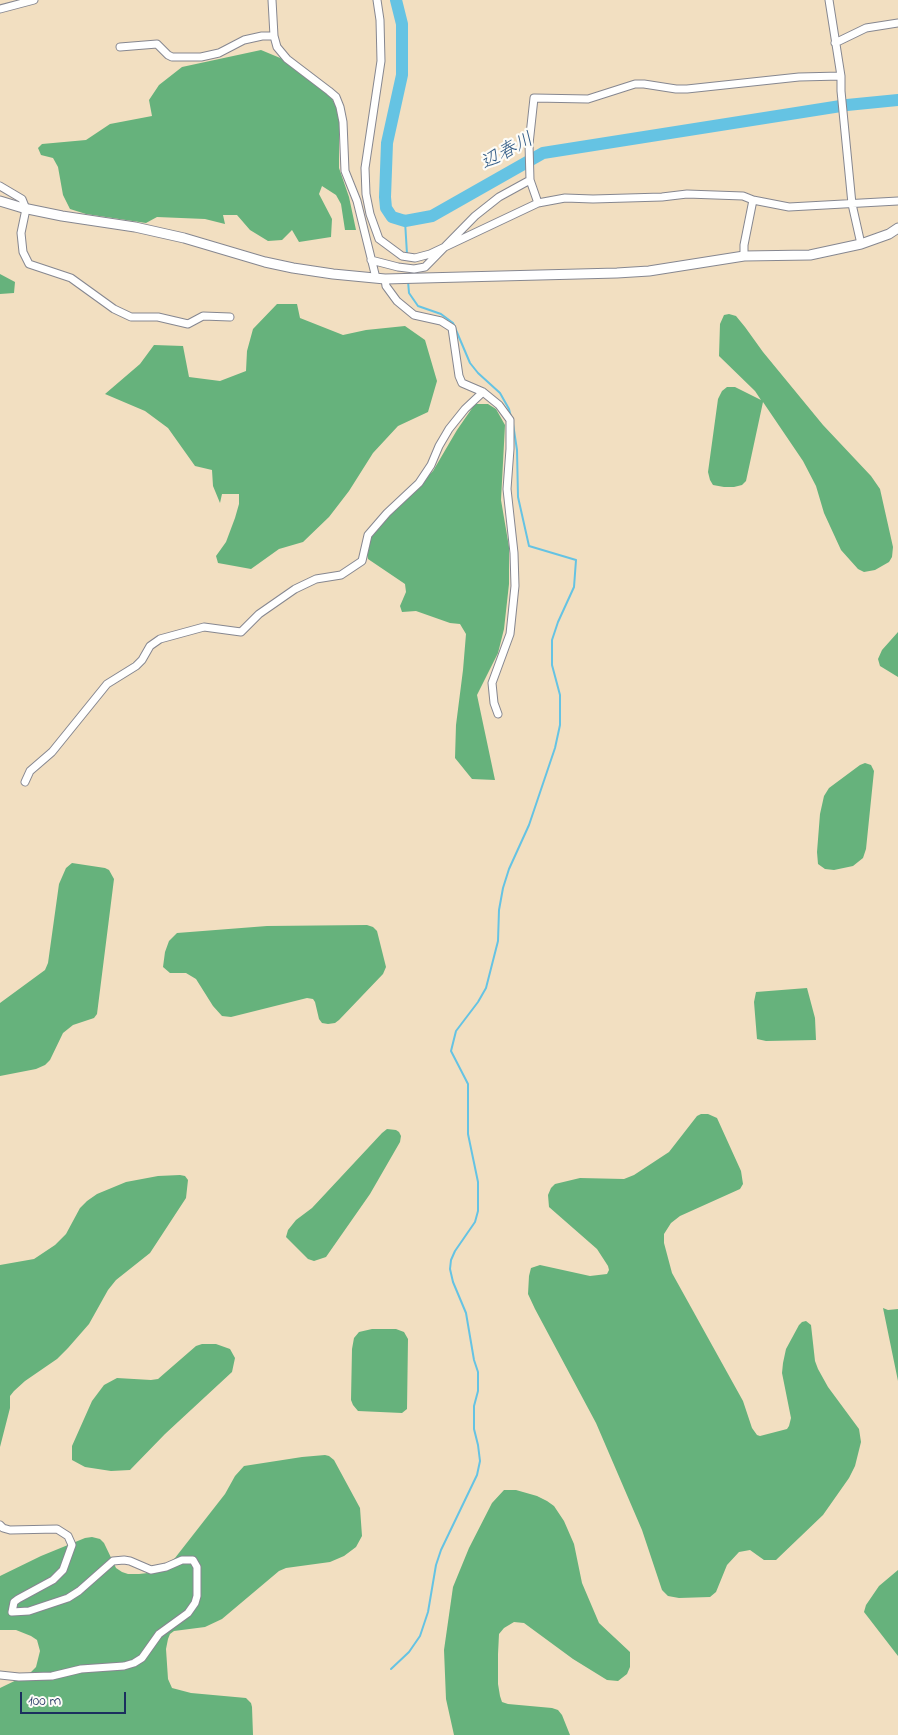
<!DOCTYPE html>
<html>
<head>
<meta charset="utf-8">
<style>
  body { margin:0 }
  #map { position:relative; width:898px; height:1735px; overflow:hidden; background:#f2dfc1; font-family:"Indie Flower",sans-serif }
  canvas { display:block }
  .scale { position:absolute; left:20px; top:1692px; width:106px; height:22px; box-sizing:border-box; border:2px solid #1b2f5e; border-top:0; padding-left:6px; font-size:15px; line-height:18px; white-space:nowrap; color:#1b2f5e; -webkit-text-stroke:4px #fdfcf7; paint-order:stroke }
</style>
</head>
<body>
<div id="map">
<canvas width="898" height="1735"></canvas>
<div class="scale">100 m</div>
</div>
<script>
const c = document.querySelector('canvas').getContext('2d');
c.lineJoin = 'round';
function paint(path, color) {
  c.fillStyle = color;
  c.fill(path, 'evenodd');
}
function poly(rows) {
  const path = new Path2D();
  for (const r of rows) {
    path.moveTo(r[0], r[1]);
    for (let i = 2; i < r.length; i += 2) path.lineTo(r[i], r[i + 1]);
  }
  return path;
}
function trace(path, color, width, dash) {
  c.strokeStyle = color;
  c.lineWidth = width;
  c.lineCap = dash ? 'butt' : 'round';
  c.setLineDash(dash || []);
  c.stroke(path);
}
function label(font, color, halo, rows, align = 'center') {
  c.font = font + ' "Indie Flower","Klee One",sans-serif';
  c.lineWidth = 4.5;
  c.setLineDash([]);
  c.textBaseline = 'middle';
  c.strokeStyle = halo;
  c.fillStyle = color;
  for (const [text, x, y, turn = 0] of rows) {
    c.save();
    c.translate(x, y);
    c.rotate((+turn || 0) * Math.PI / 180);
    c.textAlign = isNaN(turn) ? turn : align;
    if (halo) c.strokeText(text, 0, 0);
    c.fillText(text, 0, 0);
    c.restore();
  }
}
const forest = poly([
  [261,50,285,60,331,97,339,112,339,168,349,197,356,230,345,230,341,204,336,195,322,186,319,194,332,219,331,237,299,242,292,230,282,240,268,241,250,230,237,215,223,215,225,224,205,219,157,217,146,223,86,214,70,209,63,195,58,167,53,158,41,155,38,148,42,144,86,140,110,124,152,116,149,100,159,85,182,67],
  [0,274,15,282,14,293,0,294],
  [277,304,297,304,300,318,343,335,366,330,405,326,425,340,437,381,428,412,398,426,373,453,349,491,329,517,303,542,279,549,251,569,218,563,216,556,226,542,235,518,239,504,239,494,222,494,220,503,213,486,212,470,195,466,168,428,145,411,105,394,140,364,154,345,183,346,189,377,220,381,246,371,247,351,253,329],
  [729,314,736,316,745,327,763,352,823,425,871,476,880,489,893,547,892,557,889,562,875,570,864,572,858,569,841,550,824,513,816,486,803,461,763,402,746,481,742,485,734,487,724,487,713,485,710,480,708,472,718,399,722,391,727,387,735,387,761,400,755,391,719,356,720,324,724,315],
  [475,404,488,404,496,409,505,425,501,500,509,547,509,584,504,629,498,653,477,695,495,780,472,779,455,758,456,725,463,670,466,634,460,624,450,623,416,611,402,612,400,606,406,592,405,584,368,559,366,550,371,532,433,471,457,430],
  [898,632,898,677,880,666,878,659,882,650],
  [865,763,871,765,874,771,866,849,863,858,853,866,834,870,825,869,818,864,817,852,820,814,824,796,829,788,860,765],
  [72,863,105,868,109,870,114,879,97,1014,94,1018,73,1025,63,1033,50,1060,45,1065,36,1069,0,1076,0,1003,45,970,48,963,59,884,66,868],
  [367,925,373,927,377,931,386,967,383,974,339,1020,335,1023,328,1024,322,1023,319,1019,315,1002,313,999,307,998,231,1017,222,1016,213,1006,196,979,186,973,170,973,163,967,165,952,169,941,177,933,267,926],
  [807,988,815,1018,816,1040,766,1041,757,1039,754,1002,756,992],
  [701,1114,708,1114,717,1118,741,1171,743,1184,740,1189,680,1216,671,1223,664,1234,664,1243,672,1273,743,1401,752,1428,757,1435,760,1436,787,1429,789,1426,791,1418,782,1373,783,1363,786,1349,799,1325,802,1322,806,1321,811,1325,815,1361,818,1369,828,1387,859,1429,861,1442,855,1466,849,1478,823,1515,776,1560,764,1560,750,1550,739,1552,727,1565,716,1592,710,1597,679,1598,668,1596,662,1590,642,1530,596,1423,535,1309,528,1294,529,1276,531,1268,540,1265,590,1276,607,1274,609,1270,608,1266,597,1249,549,1207,548,1195,551,1188,555,1184,580,1178,624,1179,634,1175,669,1152,697,1116],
  [387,1129,396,1130,399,1132,401,1136,400,1142,370,1194,326,1257,314,1261,308,1259,286,1237,288,1230,296,1220,312,1208,382,1133],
  [180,1175,185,1176,188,1180,186,1198,150,1253,116,1280,108,1290,89,1324,68,1348,57,1359,25,1381,14,1391,10,1396,10,1408,0,1447,0,1265,34,1259,55,1245,66,1234,80,1208,87,1201,97,1194,126,1182,158,1176],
  [883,1308,888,1310,898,1309,898,1381],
  [372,1329,396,1329,404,1332,408,1339,407,1409,402,1413,358,1411,353,1405,351,1400,352,1349,354,1338,359,1332],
  [202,1344,216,1344,230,1349,235,1358,232,1372,165,1434,130,1470,111,1471,85,1467,72,1460,72,1446,92,1401,104,1385,117,1378,151,1380,158,1379,196,1346],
  [325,1455,329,1456,334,1460,360,1508,362,1536,356,1547,344,1556,330,1562,286,1568,279,1571,222,1619,205,1627,174,1631,170,1634,168,1639,166,1649,168,1679,172,1688,191,1693,246,1698,251,1703,252,1707,253,1735,0,1735,0,1688,29,1674,36,1667,40,1651,37,1640,31,1636,16,1630,0,1630,0,1576,41,1556,85,1538,92,1537,100,1539,104,1543,116,1568,122,1572,128,1574,139,1574,157,1572,175,1558,225,1494,235,1476,244,1466,302,1457],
  [504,1490,516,1490,537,1496,547,1501,554,1506,564,1521,574,1544,582,1583,599,1623,630,1652,630,1667,627,1674,618,1681,607,1680,573,1659,524,1623,514,1622,504,1628,499,1634,498,1654,498,1684,500,1696,502,1702,508,1704,552,1708,558,1710,562,1715,570,1735,454,1735,446,1699,444,1650,453,1587,469,1548,492,1503],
  [898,1570,898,1656,864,1612,866,1605,879,1586]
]);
const stream = poly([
  [405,221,407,254],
  [408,281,409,293,418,306,441,314,453,323,470,363,478,373,500,393,509,409,511,417],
  [391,1669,409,1652,420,1636,428,1612,436,1565,441,1550,477,1475,480,1461,478,1445,474,1429,474,1406,478,1391,478,1372,474,1360,466,1313,453,1282,450,1269,451,1260,455,1251,475,1222,478,1211,478,1182,468,1134,468,1084,451,1051,456,1031,478,1002,486,988,498,941,499,910,503,888,509,869,529,825,555,748,560,725,560,695,552,665,552,640,558,622,574,587,576,560,529,546,518,497,517,450,513,424]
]);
const river = poly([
  [396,0,402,24,402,75,387,143,385,197,386,208,392,217,405,221,432,216,543,153,847,105,898,100]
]);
const minor = poly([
  [272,0,274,36,277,47,287,59,329,91,336,97,340,107,343,122,345,171,357,201,376,278],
  [377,0,380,20,381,61,365,168,366,194,370,214,379,239,402,256,415,258,430,254,538,203,565,198,593,199,662,197,687,194,743,196,753,200,789,207,898,201],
  [829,0,841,76,841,91,852,204,861,244],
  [0,9,34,0],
  [835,43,866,28,898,23],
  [120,47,157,44,168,55,172,57,201,57,219,53,244,40,262,36,274,36],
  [0,186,22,199,26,209,21,233,23,252,29,264,71,278,114,309,131,317,158,317,188,324,203,316,230,317],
  [538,203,530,180,529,144,534,98,588,99,635,84,644,84,676,89,687,89,799,77,841,76],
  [744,256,744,245,753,200],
  [371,260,398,267,414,269,425,267,475,216,499,197,530,180],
  [385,279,386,286,397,301,414,315,441,321,452,328,459,376,462,383,483,392,499,405,510,420,510,449,507,489,514,553,515,586,510,634,492,683,494,703,498,714],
  [25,782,30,771,52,752,107,684,136,666,142,660,150,646,160,639,204,627,241,632,259,614,295,589,316,579,341,575,362,561,368,535,387,513,419,483,431,465,439,446,449,429,465,409,483,392],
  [0,1525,3,1528,10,1530,57,1529,68,1536,72,1545,63,1570,53,1580,18,1599,14,1602,12,1612,29,1611,68,1598,79,1591,113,1561,124,1560,130,1561,151,1570,166,1567,182,1560,193,1560,197,1567,197,1596,195,1603,188,1613,159,1634,142,1658,134,1663,124,1666,81,1669,52,1676,19,1677,0,1675]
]);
const tertiary = poly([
  [0,201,23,208,62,216,135,227,184,238,265,262,293,268,333,274,385,279,617,273,649,271,744,256,810,255,861,244,889,234,898,228]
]);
const waterNames = [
  ["辺春川",508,153,-28]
];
paint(forest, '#66b27c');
trace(stream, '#65c3e3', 2);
trace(river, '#65c3e3', 12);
trace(minor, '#868790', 9);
trace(tertiary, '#868790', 11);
trace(minor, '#fff', 7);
trace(tertiary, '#fff', 9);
label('italic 19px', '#315b86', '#fdfcf7', waterNames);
</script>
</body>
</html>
